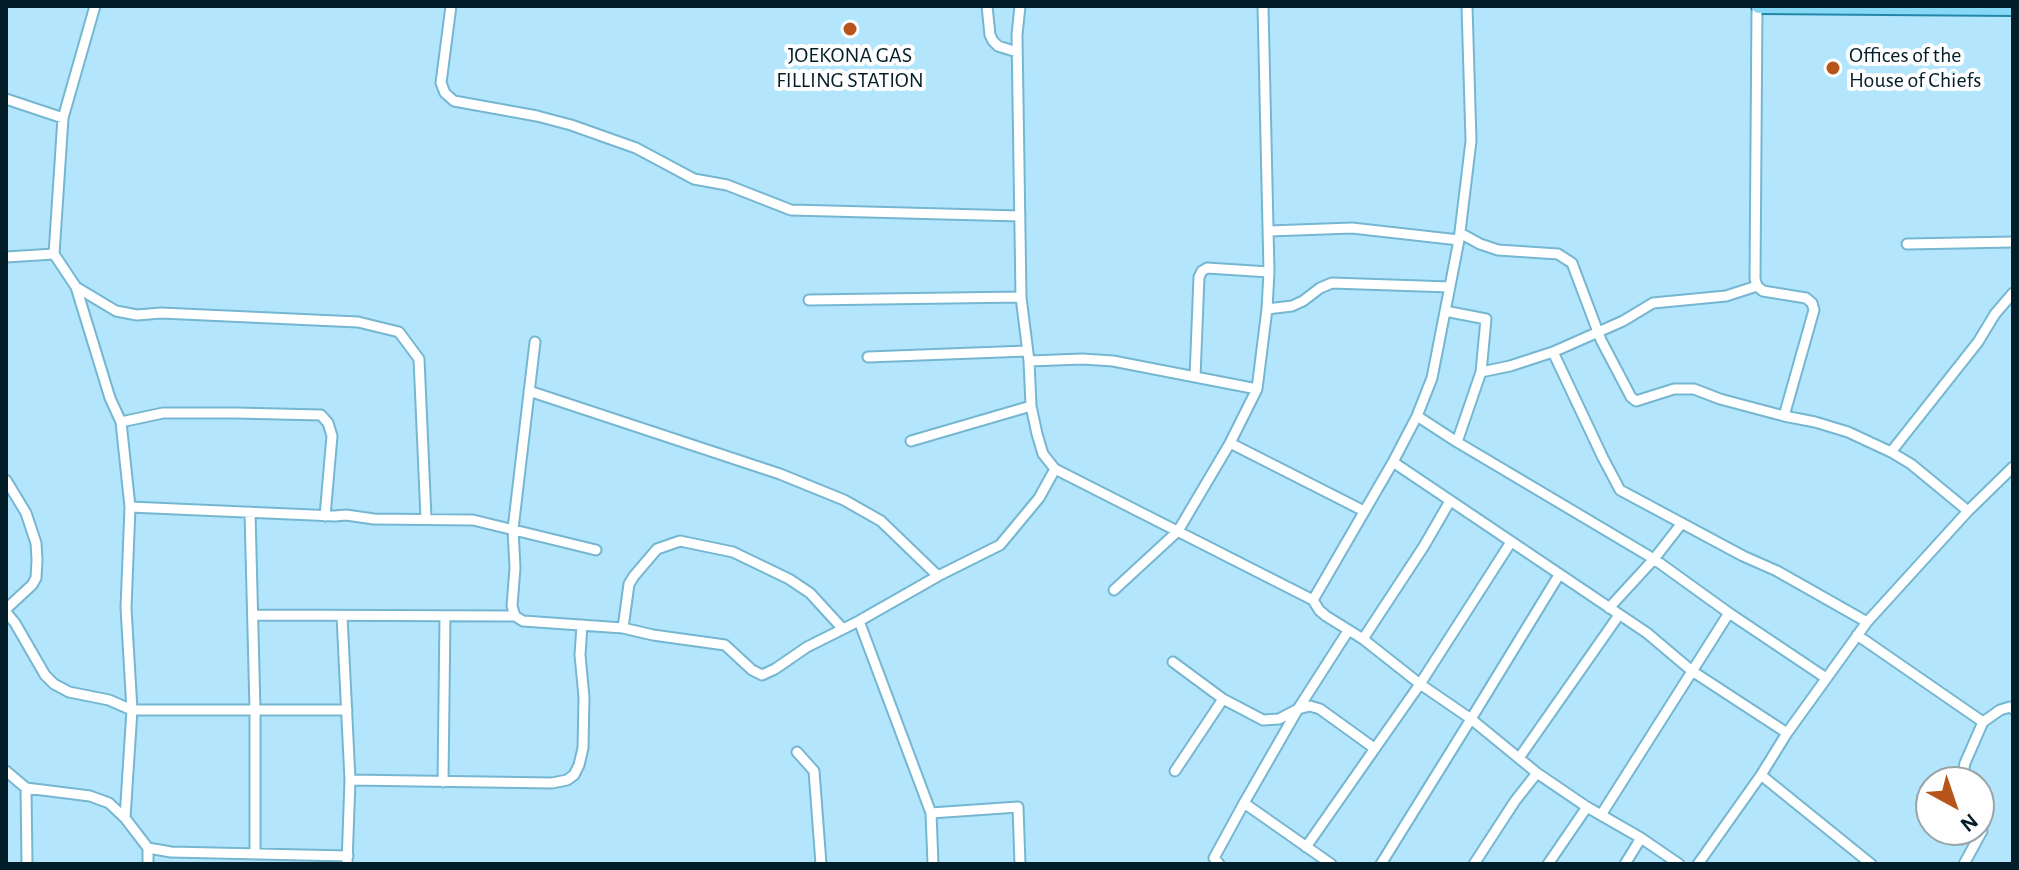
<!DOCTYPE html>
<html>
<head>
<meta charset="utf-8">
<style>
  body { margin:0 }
  #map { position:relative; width:2019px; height:870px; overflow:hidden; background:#b3e6fd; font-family:"Alegreya Sans",sans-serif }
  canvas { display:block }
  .frame { position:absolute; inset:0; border:8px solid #031e28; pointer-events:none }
  .north { position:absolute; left:1915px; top:766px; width:80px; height:80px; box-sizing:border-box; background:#fefefe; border:2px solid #9aa4a8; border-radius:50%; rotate:140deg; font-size:22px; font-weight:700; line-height:32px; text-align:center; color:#031e28 }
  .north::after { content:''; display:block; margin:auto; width:28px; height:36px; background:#b65419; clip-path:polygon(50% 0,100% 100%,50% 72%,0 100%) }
</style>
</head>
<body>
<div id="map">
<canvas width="2019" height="870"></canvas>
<div class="frame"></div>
<div class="north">N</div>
</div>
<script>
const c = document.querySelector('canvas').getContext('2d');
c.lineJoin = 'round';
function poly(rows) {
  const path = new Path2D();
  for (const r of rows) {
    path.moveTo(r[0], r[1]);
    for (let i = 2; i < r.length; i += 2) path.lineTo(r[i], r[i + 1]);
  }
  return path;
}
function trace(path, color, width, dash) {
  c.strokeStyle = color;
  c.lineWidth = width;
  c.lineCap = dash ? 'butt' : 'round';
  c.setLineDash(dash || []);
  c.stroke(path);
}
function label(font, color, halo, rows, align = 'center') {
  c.font = font + ' "Alegreya Sans",sans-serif';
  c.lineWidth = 8;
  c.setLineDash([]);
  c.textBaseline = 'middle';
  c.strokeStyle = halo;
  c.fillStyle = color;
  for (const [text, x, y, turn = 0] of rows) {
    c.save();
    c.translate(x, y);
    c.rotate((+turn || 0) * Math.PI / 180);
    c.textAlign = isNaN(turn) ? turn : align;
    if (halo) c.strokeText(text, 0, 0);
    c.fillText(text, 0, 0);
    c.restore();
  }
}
const minor = poly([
  [451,6,441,83,445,93,454,101,537,116,571,125,636,148,694,179,727,185,791,210,1020,216],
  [987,6,990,35,993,41,998,46,1017,52],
  [1020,6,1017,35,1021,297,1029,361,1031,406,1037,434,1043,454,1055,469,1313,600,1393,462,1647,633,1692,671,1787,733],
  [1757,6,1755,279,1757,286,1763,291,1806,298,1812,303,1814,310,1784,416],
  [6,99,63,118,95,6],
  [63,118,54,254,76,287,110,398,121,422,130,507,126,608,132,710,125,818],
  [1269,231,1352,228,1459,240],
  [1460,233,1480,244,1498,250,1558,254,1572,263,1601,340,1631,397,1636,401,1674,389,1694,389,1720,399,1784,416,1815,422,1848,432,1891,452,1911,464,1968,511],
  [1907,244,2013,242],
  [6,257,54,254],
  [76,287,116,311,137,315,161,313,358,322,399,332,419,359,426,518],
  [809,300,1021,297],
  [1267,309,1292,306,1303,301,1320,288,1332,283,1450,287],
  [1445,311,1486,319,1481,372,1457,442],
  [535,342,513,529,515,568,512,606,515,616,523,621,623,628,653,635,725,645,752,670,762,675,775,669,807,647,859,621,938,576,1000,545,1039,498,1055,469],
  [1553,352,1623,321,1653,303,1726,296,1757,286],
  [868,357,1027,351],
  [1029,361,1083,359,1113,361,1257,389],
  [1481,372,1510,366,1553,352,1603,458,1620,490,1743,556,1777,571,1867,622],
  [1195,377,1199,277,1202,271,1207,268,1269,272],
  [529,391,780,474,844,500,881,521,938,576],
  [1417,416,1457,442,1654,559,1729,613,1826,678],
  [121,422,163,413,236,413,321,415,328,423,332,436,325,516],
  [911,441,1031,406],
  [1230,443,1364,511],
  [1891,452,1978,342,1995,314,2013,293],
  [1393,462,1417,416,1432,378,1459,240,1471,141,1467,6],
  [6,480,26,513,36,543,37,560,36,578,32,585,6,609],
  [130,507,335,516,346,515,374,519,473,520,596,550],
  [250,512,255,710,255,854],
  [1114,590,1178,531,1230,443,1257,389,1267,309,1269,272,1263,6],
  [1313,600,1319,610,1326,616,1363,639,1420,684,1471,719,1559,575],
  [1609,608,1654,559,1682,523],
  [6,612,15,623,45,675,54,684,69,692,109,700,132,710,347,710],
  [253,615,515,616],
  [342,616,350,780,347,864],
  [859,621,931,813,933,864],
  [623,628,629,584,634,576,657,549,680,541,733,552,789,579,810,593,842,628],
  [1857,635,1983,722,2000,710,2010,707,2013,709],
  [1363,639,1424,546,1450,501],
  [1173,662,1223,699,1263,720,1279,719,1298,709,1310,706,1320,709,1374,748],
  [797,752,814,771,821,864],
  [1519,758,1619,615],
  [6,771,26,788,90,796,109,803,125,818,148,848,171,852,348,856],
  [1175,771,1223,699],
  [350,780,552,783,567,780,574,775,579,765,583,748,584,697,580,655,582,625],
  [443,782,445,616],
  [1961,782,1965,763,1983,722],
  [26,788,27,864],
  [931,813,1018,807,1020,864],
  [1601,815,1729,613],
  [1306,847,1420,684,1511,542],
  [148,864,148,848],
  [1219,864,1214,858,1244,803],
  [1331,864,1244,803,1298,709,1348,631],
  [1381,864,1471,719,1537,773,1587,807,1641,838,1679,864],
  [1474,864,1515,801,1537,773],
  [1548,864,1587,807],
  [1625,864,1641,838],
  [1698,864,1761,775],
  [1871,864,1761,775,1787,733,1867,622,1968,511,2013,467],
  [1964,864,1982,831,1979,818]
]);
const primary = poly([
  [1759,6,2013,8]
]);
const markers = [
  [850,29,8,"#b65419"],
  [1833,68,8,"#b65419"]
];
const poiNames = [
  ["JOEKONA GAS",850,55],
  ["FILLING STATION",850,80],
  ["Offices of the",1849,55,"left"],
  ["House of Chiefs",1849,80,"left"]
];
trace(minor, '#75b6d1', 13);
trace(primary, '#2487a9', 18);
trace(minor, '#fff', 9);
trace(primary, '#86d9f5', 14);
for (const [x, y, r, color] of markers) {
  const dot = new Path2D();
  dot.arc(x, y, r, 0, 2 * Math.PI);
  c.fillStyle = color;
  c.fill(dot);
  trace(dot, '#fefefe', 3);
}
label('22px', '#031e28', '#fefefe', poiNames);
</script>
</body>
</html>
